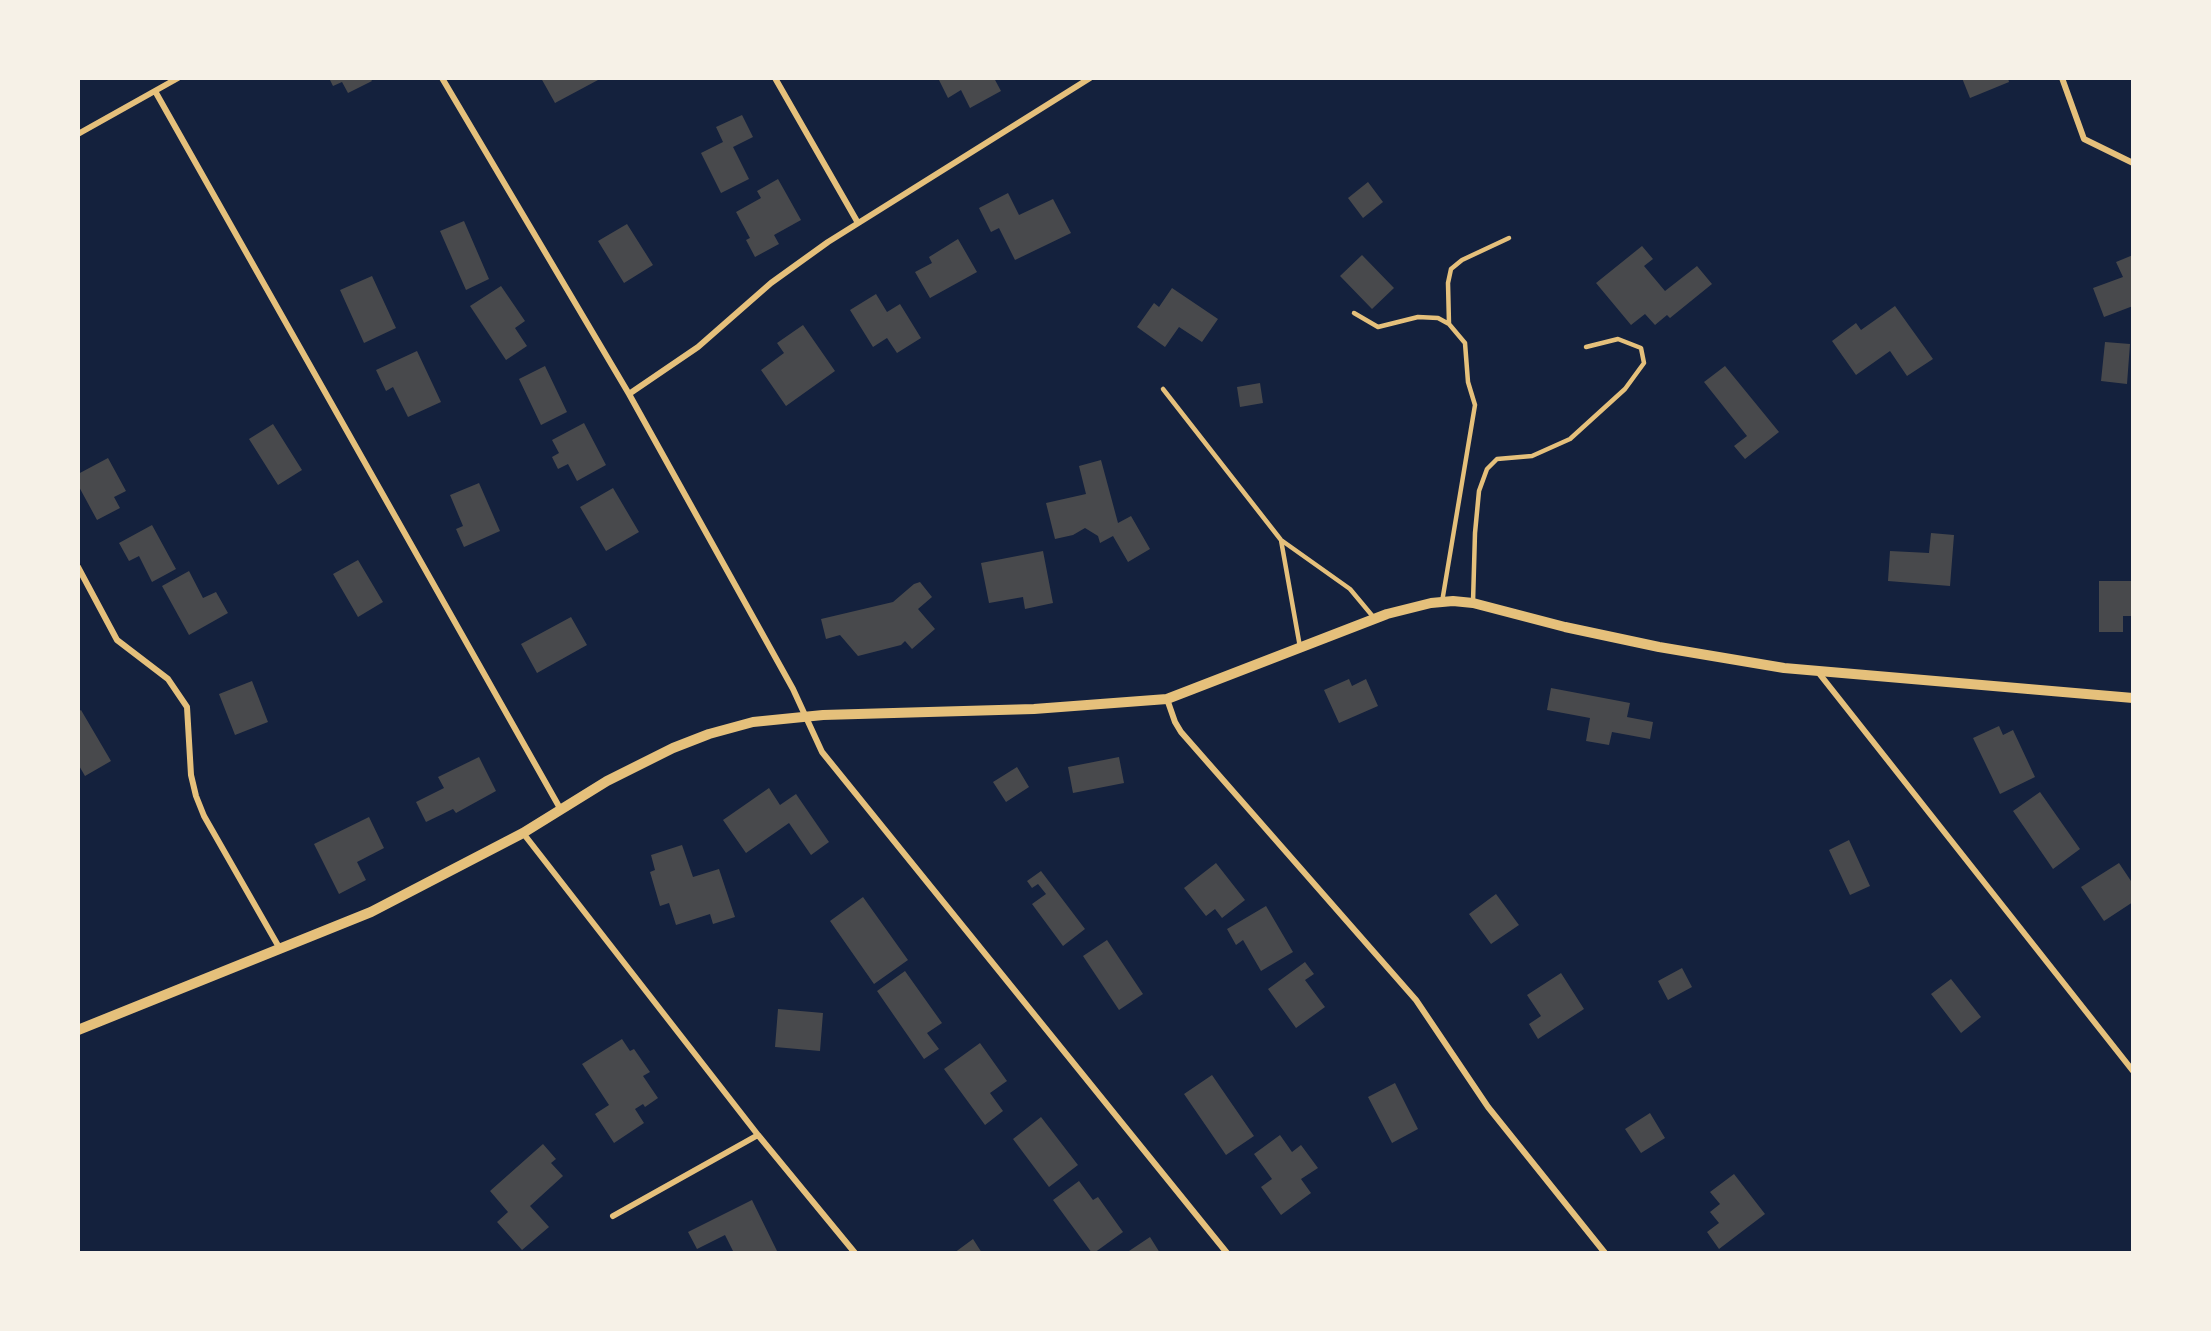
<!DOCTYPE html>
<html>
<head>
<meta charset="utf-8">
<style>
  body { margin:0 }
  #map { position:relative; width:2211px; height:1331px; overflow:hidden; background:#14213d; font-family:"IBM Plex Sans",sans-serif }
  canvas { display:block }
  .frame { position:absolute; inset:0; border:80px solid #f6f1e7; pointer-events:none }
</style>
</head>
<body>
<div id="map">
<canvas width="2211" height="1331"></canvas>
<div class="frame"></div>
</div>
<script>
const c = document.querySelector('canvas').getContext('2d');
c.lineJoin = 'round';
function paint(path, color) {
  c.fillStyle = color;
  c.fill(path, 'evenodd');
}
function poly(rows) {
  const path = new Path2D();
  for (const r of rows) {
    path.moveTo(r[0], r[1]);
    for (let i = 2; i < r.length; i += 2) path.lineTo(r[i], r[i + 1]);
  }
  return path;
}
function trace(path, color, width, dash) {
  c.strokeStyle = color;
  c.lineWidth = width;
  c.lineCap = dash ? 'butt' : 'round';
  c.setLineDash(dash || []);
  c.stroke(path);
}
const building = poly([
  [329,78,370,78,372,81,348,93,342,82,333,86],
  [541,78,597,78,598,80,555,103],
  [938,78,994,78,1001,91,970,108,961,90,948,98],
  [1962,78,2008,78,2009,82,1970,98],
  [742,115,753,137,733,147,749,179,721,193,701,153,723,142,716,127],
  [778,179,801,220,774,235,779,244,755,257,746,240,750,238,736,212,761,198,757,191],
  [1368,182,1383,202,1363,218,1348,198],
  [1008,193,1019,215,1053,199,1071,233,1015,260,999,228,991,232,979,208],
  [464,221,489,279,466,290,440,231],
  [627,224,653,265,624,283,598,241],
  [958,239,977,272,930,298,915,272,932,263,929,257],
  [1642,246,1653,259,1644,266,1665,291,1697,266,1712,284,1670,318,1667,315,1655,325,1645,314,1631,325,1596,283],
  [1362,255,1394,288,1372,309,1340,276],
  [2133,255,2133,306,2104,317,2093,288,2123,277,2116,262],
  [372,276,396,328,364,343,340,290],
  [501,286,525,321,515,328,527,346,506,360,470,306],
  [1172,288,1218,319,1202,342,1179,327,1165,347,1137,327,1154,303,1159,307],
  [876,294,887,312,900,304,921,338,897,353,887,338,873,347,850,310],
  [1895,306,1933,359,1907,376,1890,351,1856,375,1832,341,1856,323,1861,330],
  [803,325,835,371,786,406,761,370,784,353,777,343],
  [2105,342,2130,344,2127,384,2101,381],
  [417,351,441,402,408,417,393,387,386,391,376,370],
  [545,366,567,412,541,425,519,379],
  [1725,366,1779,432,1745,459,1734,446,1747,436,1704,382],
  [1260,383,1263,403,1240,407,1237,387],
  [584,423,606,465,577,481,568,464,558,469,552,457,559,453,552,440],
  [273,424,302,470,278,485,249,439],
  [108,458,126,491,114,497,120,508,97,520,78,485,78,474],
  [1101,460,1118,523,1131,516,1150,549,1128,562,1113,536,1100,543,1098,536,1085,528,1073,535,1055,539,1046,503,1086,494,1079,466],
  [479,483,500,531,464,547,456,529,463,526,450,495],
  [613,488,639,532,606,551,580,507],
  [152,525,176,569,152,582,139,556,129,561,119,543],
  [1931,533,1954,535,1950,586,1888,581,1890,551,1929,553],
  [1043,551,1053,603,1025,609,1023,597,989,603,981,563],
  [358,560,383,602,358,617,333,574],
  [189,571,203,598,216,592,228,613,189,635,162,586],
  [2099,581,2133,581,2133,616,2123,616,2123,632,2099,632],
  [920,582,932,597,918,609,935,629,912,649,905,641,901,645,858,656,840,635,826,639,821,619,893,602,914,584],
  [571,617,587,645,537,673,521,644],
  [1349,679,1352,686,1366,679,1378,706,1339,723,1324,690],
  [252,681,268,722,235,735,219,694],
  [1551,688,1630,703,1627,717,1653,722,1650,739,1612,732,1609,745,1586,741,1590,718,1547,710],
  [81,710,111,761,85,776,78,764,78,712],
  [1999,726,2003,735,2013,730,2035,777,2000,794,1973,738],
  [479,757,496,791,456,813,453,809,426,822,416,802,444,788,438,777],
  [1119,757,1124,783,1073,793,1068,767],
  [1017,767,1029,787,1006,802,993,782],
  [769,788,780,805,796,794,829,842,811,855,789,823,746,853,723,820],
  [2040,792,2080,849,2053,869,2013,811],
  [369,817,384,848,357,862,366,880,339,894,314,844],
  [1849,840,1870,886,1850,895,1829,850],
  [682,845,693,877,719,869,735,917,713,924,710,914,676,925,669,903,660,906,650,872,655,870,651,855],
  [1216,863,1245,900,1222,918,1215,909,1206,916,1184,888],
  [2119,863,2133,884,2133,902,2104,921,2081,887],
  [1041,871,1085,929,1063,946,1032,904,1046,894,1038,884,1032,888,1027,881],
  [1496,894,1519,925,1491,944,1469,914],
  [863,897,908,960,874,984,830,921],
  [1266,906,1293,952,1261,971,1243,940,1236,945,1227,929],
  [1107,940,1143,994,1119,1010,1083,956],
  [1305,962,1314,974,1305,980,1325,1007,1296,1028,1268,989],
  [1682,968,1692,987,1668,1000,1658,981],
  [905,971,942,1023,927,1033,939,1049,924,1059,877,991],
  [1561,973,1584,1009,1538,1039,1529,1024,1541,1016,1527,995],
  [1951,979,1981,1017,1961,1033,1931,994],
  [778,1009,823,1013,820,1051,775,1047],
  [622,1039,630,1051,634,1049,650,1072,643,1076,658,1098,645,1107,643,1104,635,1109,644,1123,614,1143,595,1114,609,1105,582,1064],
  [980,1043,1007,1081,990,1093,1003,1111,985,1125,944,1069],
  [1212,1075,1254,1136,1226,1155,1184,1094],
  [1395,1083,1418,1129,1392,1143,1368,1097],
  [1650,1113,1665,1138,1641,1153,1625,1129],
  [1041,1117,1078,1165,1049,1187,1013,1139],
  [1280,1135,1292,1152,1301,1145,1318,1168,1301,1179,1311,1193,1281,1215,1261,1187,1272,1179,1254,1154],
  [543,1144,556,1159,551,1163,563,1176,530,1206,549,1227,522,1250,497,1222,508,1212,490,1191],
  [1734,1174,1765,1214,1719,1249,1707,1232,1719,1223,1710,1212,1720,1204,1710,1192],
  [1079,1181,1093,1200,1098,1197,1123,1232,1094,1253,1092,1253,1053,1200],
  [752,1200,778,1253,734,1253,725,1235,697,1249,688,1232],
  [1150,1237,1160,1253,1126,1253],
  [973,1239,982,1253,954,1253]
]);
const service = poly([
  [1354,313,1378,327,1418,317,1438,318,1449,324,1465,343,1468,382,1475,405,1442,602],
  [1449,324,1448,283,1451,269,1462,260,1509,238],
  [1163,389,1281,540,1350,589,1375,619],
  [1281,540,1300,647],
  [1473,602,1475,533,1479,491,1487,469,1497,459,1532,456,1570,439,1625,389,1644,363,1641,348,1618,339,1586,347]
]);
const minor = poly([
  [442,78,629,394,793,689,822,752,1227,1253],
  [775,78,858,223],
  [2062,78,2084,139,2133,163],
  [155,91,561,810],
  [78,134,178,78],
  [629,394,698,347,771,283,828,242,1090,78],
  [78,567,117,640,168,679,187,707,191,775,196,796,204,816,280,949],
  [1818,672,2133,1071],
  [1167,699,1175,722,1181,732,1416,1000,1488,1107,1605,1253],
  [523,833,758,1135,855,1253],
  [613,1216,758,1135]
]);
const tertiary = poly([
  [78,1030,371,912,523,833,607,781,673,748,709,734,753,722,823,715,1034,709,1167,699,1387,614,1431,603,1453,601,1473,603,1565,627,1659,647,1784,668,2133,698]
]);
paint(building, '#48494c');
trace(service, '#e5c07b', 4.5);
trace(minor, '#e5c07b', 6);
trace(tertiary, '#e5c07b', 10);
</script>
</body>
</html>
